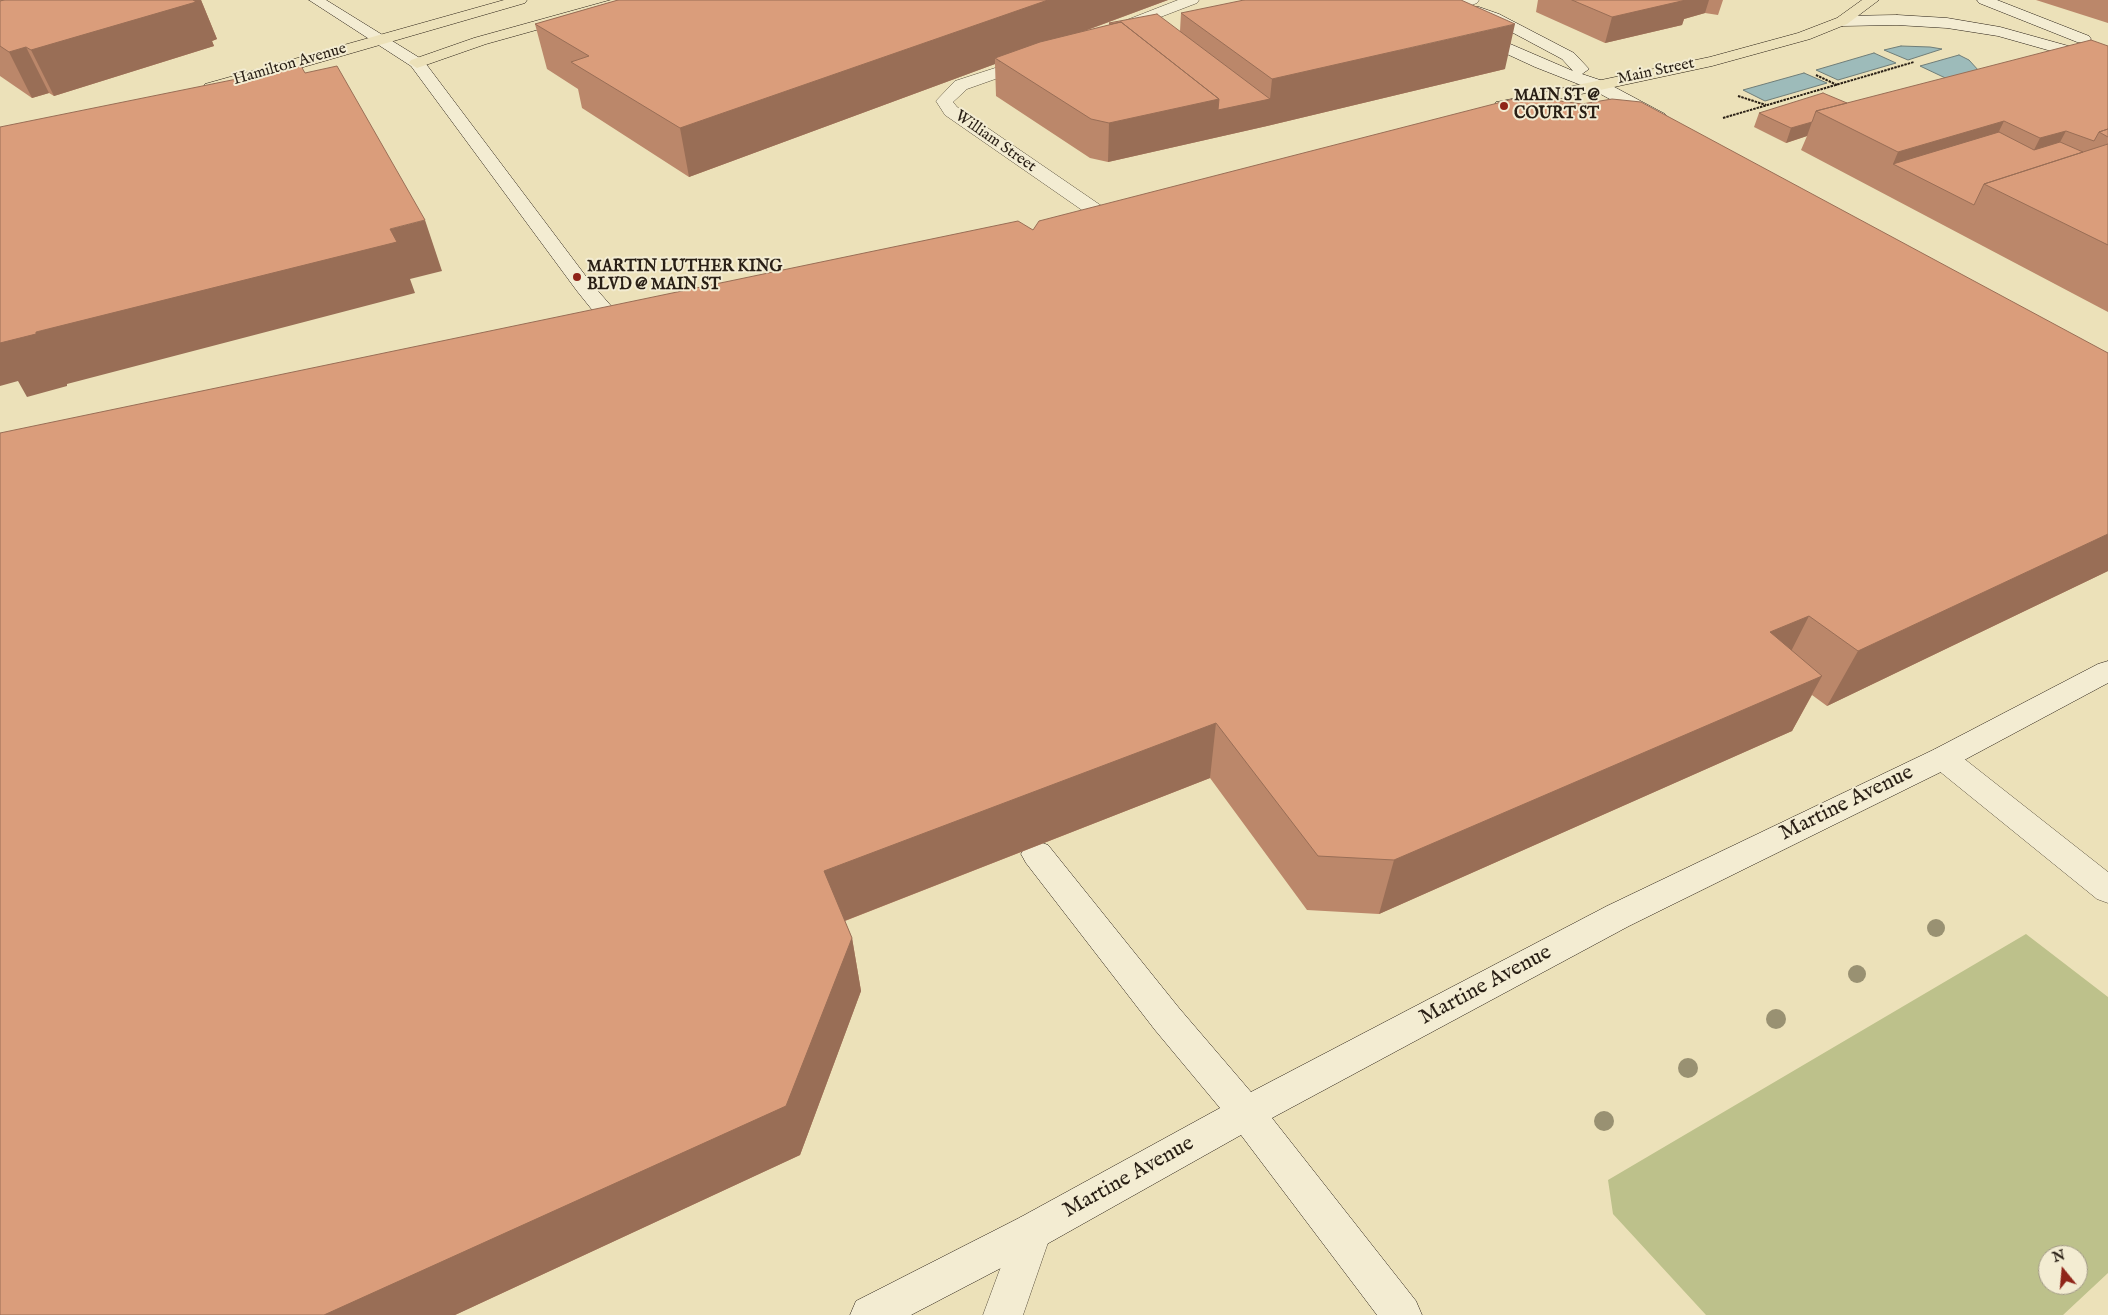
<!DOCTYPE html>
<html>
<head>
<meta charset="utf-8">
<style>
  body { margin:0 }
  #map { position:relative; width:2108px; height:1315px; overflow:hidden; background:#ece1b9; font-family:"IM FELL English",serif }
  canvas { display:block }
  .north { position:absolute; left:2038px; top:1245px; width:50px; height:50px; box-sizing:border-box; background:#f3ecd2; border:1px solid #a29a86; border-radius:50%; rotate:343deg; font-size:14px; font-weight:700; line-height:20px; text-align:center; color:#291f15 }
  .north::after { content:''; display:block; margin:auto; width:18px; height:22px; background:#8f2418; clip-path:polygon(50% 0,100% 100%,50% 72%,0 100%) }
</style>
</head>
<body>
<div id="map">
<canvas width="2108" height="1315"></canvas>
<div class="north">N</div>
</div>
<script>
const c = document.querySelector('canvas').getContext('2d');
c.lineJoin = 'round';
function paint(path, color) {
  c.fillStyle = color;
  c.fill(path, 'evenodd');
}
function poly(rows) {
  const path = new Path2D();
  for (const r of rows) {
    path.moveTo(r[0], r[1]);
    for (let i = 2; i < r.length; i += 2) path.lineTo(r[i], r[i + 1]);
  }
  return path;
}
function trace(path, color, width, dash) {
  c.strokeStyle = color;
  c.lineWidth = width;
  c.lineCap = dash ? 'butt' : 'round';
  c.setLineDash(dash || []);
  c.stroke(path);
}
function label(font, color, halo, rows, align = 'center') {
  c.font = font + ' "IM FELL English",serif';
  c.lineWidth = 4;
  c.setLineDash([]);
  c.textBaseline = 'middle';
  c.strokeStyle = halo;
  c.fillStyle = color;
  for (const [text, x, y, turn = 0] of rows) {
    c.save();
    c.translate(x, y);
    c.rotate((+turn || 0) * Math.PI / 180);
    c.textAlign = isNaN(turn) ? turn : align;
    if (halo) c.strokeText(text, 0, 0);
    c.fillText(text, 0, 0);
    c.restore();
  }
}
const green = poly([
  [2026,934,2108,997,2108,1273,2063,1315,1706,1315,1613,1214,1608,1180],
  [2048,1255,2078,1255,2078,1285,2048,1285]
]);
const water = poly([
  [1901,46,1930,47,1942,49,1908,60,1884,50,1901,46],
  [1874,53,1896,63,1838,80,1816,70,1874,53],
  [1959,55,1969,60,1979,71,1956,83,1920,66,1959,55],
  [1804,73,1827,83,1765,101,1743,90,1804,73]
]);
const path = poly([
  [1816,75,1837,85],
  [1738,96,1766,105],
  [1723,118,1914,62]
]);
const lane = poly([
  [1458,0,1479,0,1477,3,1448,14,1440,9,1443,6,1458,0],
  [1943,747,1953,750,2108,872,2108,903,2097,899,1933,766,1928,758,1933,750,1943,747],
  [1033,1212,1047,1218,1052,1231,1023,1315,983,1315,1019,1218,1033,1212]
]);
const street = poly([
  [1178,0,1199,0,1197,3,1124,31,1114,31,1111,28,1114,25,1178,0],
  [1029,57,1037,62,1035,65,967,89,953,102,957,107,1106,209,1108,213,1106,217,1092,217,945,115,936,101,955,81,1029,57]
]);
const secondary = poly([
  [309,0,326,0,423,60,591,283,634,332,637,337,634,342,626,343,618,342,577,291,411,66,309,0],
  [1418,0,1438,0,1451,5,1479,7,1499,14,1574,53,1589,69,1582,74,1603,81,1665,114,1668,118,1665,122,1653,122,1591,89,1535,67,1470,37,1467,34,1470,31,1480,31,1573,71,1562,59,1489,20,1477,16,1443,12,1420,3,1418,0],
  [1977,0,1997,0,2089,36,2091,39,2089,42,2077,42,1979,3,1977,0],
  [1897,15,1947,18,2000,27,2108,57,2108,67,1998,36,1947,28,1897,25,1842,26,1834,21,1842,16,1897,15],
  [2108,661,2108,683,1953,766,1629,926,1272,1118,1416,1301,1422,1315,1377,1315,1241,1135,1047,1244,911,1315,850,1315,856,1301,1019,1218,1220,1108,1155,1030,1026,863,1021,854,1026,845,1037,841,1048,845,1179,1008,1251,1092,1607,906,1933,750,2098,664,2108,661]
]);
const primary = poly([
  [504,0,527,0,525,3,217,92,211,93,205,92,203,88,205,84,504,0],
  [611,0,635,0,633,3,486,44,423,66,417,68,409,63,411,60,474,38,611,0],
  [1862,0,1879,0,1847,24,1810,39,1712,66,1502,111,1496,110,1494,106,1496,102,1502,101,1710,57,1798,33,1837,18,1862,0]
]);
const trees = [
  [1936,928,9],
  [1857,974,9],
  [1776,1019,10],
  [1688,1068,10],
  [1604,1121,10]
];
const wall = poly([
  [0,0,201,0,217,39,212,41,214,46,54,96,49,93,32,98,0,76],
  [618,0,1168,0,1085,31,1109,25,1109,23,1180,31,1181,13,1505,69,1267,126,1108,162,1090,158,996,96,995,64,689,177,582,108,578,89,547,69,535,24],
  [1538,0,1723,0,1718,15,1705,13,1684,19,1682,25,1605,43,1536,12],
  [2036,0,2108,0,2108,23],
  [2108,46,2108,312,1801,150,1807,136,1786,143,1754,127,1759,113,1847,103],
  [1582,104,2108,353,2108,571,1827,706,1812,695,1792,731,1379,914,1307,910,1210,778,845,921,852,938,861,991,800,1155,455,1315,0,1315,1033,230]
]);
const shadedWall = poly([
  [191,0,201,0,217,39,212,41,214,46,54,96,31,50],
  [1048,0,1168,0,1000,62,995,58,995,64,689,177,680,128],
  [1682,0,1709,0,1705,13,1684,19,1682,25,1605,43,1612,17],
  [1515,24,1505,69,1267,126,1108,162,1109,123,1219,99,1270,99,1272,79],
  [26,47,49,93,32,98,9,52],
  [2004,121,1985,160,1893,164,1898,152],
  [1812,122,1807,136,1786,143,1791,128],
  [2066,131,2045,170,2020,178,2040,138],
  [425,220,442,271,410,279,415,293,67,384,67,386,27,397,18,381,0,386,0,338,36,332,390,229],
  [2108,534,2108,571,1827,706,1858,651],
  [1809,616,1781,671,1770,632],
  [1822,676,1792,731,1379,914,1394,860],
  [1216,723,1210,778,834,925,824,871],
  [852,938,861,991,800,1155,455,1315,324,1315]
]);
const building = poly([
  [4,0,193,0,196,2,31,50,26,47,9,52,0,46,0,1,4,0],
  [618,0,1048,0,680,128,571,62,589,56,535,24,618,0],
  [1244,0,1461,0,1515,24,1272,79,1181,13,1244,0],
  [1572,0,1686,0,1612,17,1572,0],
  [1157,14,1270,99,1218,110,1219,99,1121,22,1111,24,1109,23,1157,14],
  [1121,22,1219,99,1109,123,1091,119,995,58,1040,42,1121,22],
  [2091,40,2108,46,2108,129,2099,132,2094,141,2066,131,2040,138,2004,121,1898,152,1816,111,2091,40],
  [301,66,305,73,337,66,425,220,390,229,397,242,36,332,36,334,0,343,0,127,301,66],
  [1823,93,1847,103,1816,111,1812,122,1791,128,1759,113,1823,93],
  [1525,96,1582,104,1612,99,1641,102,2108,353,2108,534,1858,651,1809,616,1770,632,1822,676,1394,860,1318,856,1216,723,824,871,852,938,786,1106,324,1315,0,1315,0,433,1018,221,1033,230,1039,221,1525,96],
  [2108,129,2108,137,2099,132,2108,129],
  [1999,132,2034,150,2060,142,2083,152,1984,184,1974,205,1893,164,1999,132],
  [2108,144,2108,245,1984,184,2108,144]
]);
const markers = [
  [1504,106,5,"#8f2418"],
  [577,277,5,"#8f2418"]
];
const farStreetnames = [
  ["Hamilton Avenue",290,65,-16],
  ["Main Street",1656,72,-12],
  ["William Street",995,142,35]
];
const farPoinames = [
  ["MAIN ST @",1514,97],
  ["COURT ST",1514,115],
  ["MARTIN LUTHER KING",587,268],
  ["BLVD @ MAIN ST",587,286]
];
const nearStreetnames = [
  ["Martine Avenue",1847,804,-26],
  ["Martine Avenue",1486,986,-28],
  ["Martine Avenue",1129,1178,-29]
];
paint(green, '#bdc18b');
paint(water, '#9dbbba');
trace(water, '#6f7d78', 1);
trace(lane, '#5a503e', 1);
trace(street, '#5a503e', 1);
trace(secondary, '#291f15', 1);
trace(primary, '#291f15', 1);
trace(path, '#291f15', 2, [2.5, 1]);
paint(lane, '#f3ecd2');
paint(street, '#f3ecd2');
paint(secondary, '#f3ecd2');
paint(primary, '#ece1b9');
c.fillStyle = '#999172';
for (const [x, y, r] of trees) {
  c.beginPath();
  c.arc(x, y, r, 0, 2 * Math.PI);
  c.fill();
}
paint(wall, '#bb876a');
paint(shadedWall, '#996e56');
paint(building, '#da9d7b');
trace(building, '#996e56', 1);
for (const [x, y, r, color] of markers) {
  const dot = new Path2D();
  dot.arc(x, y, r, 0, 2 * Math.PI);
  c.fillStyle = color;
  c.fill(dot);
  trace(dot, '#f3ecd2', 2);
}
label('16px', '#291f15', '#f3ecd2', farStreetnames);
label('bold 16px', '#291f15', '#f3ecd2', farPoinames, 'left');
label('22px', '#291f15', '#f3ecd2', nearStreetnames);
</script>
</body>
</html>
